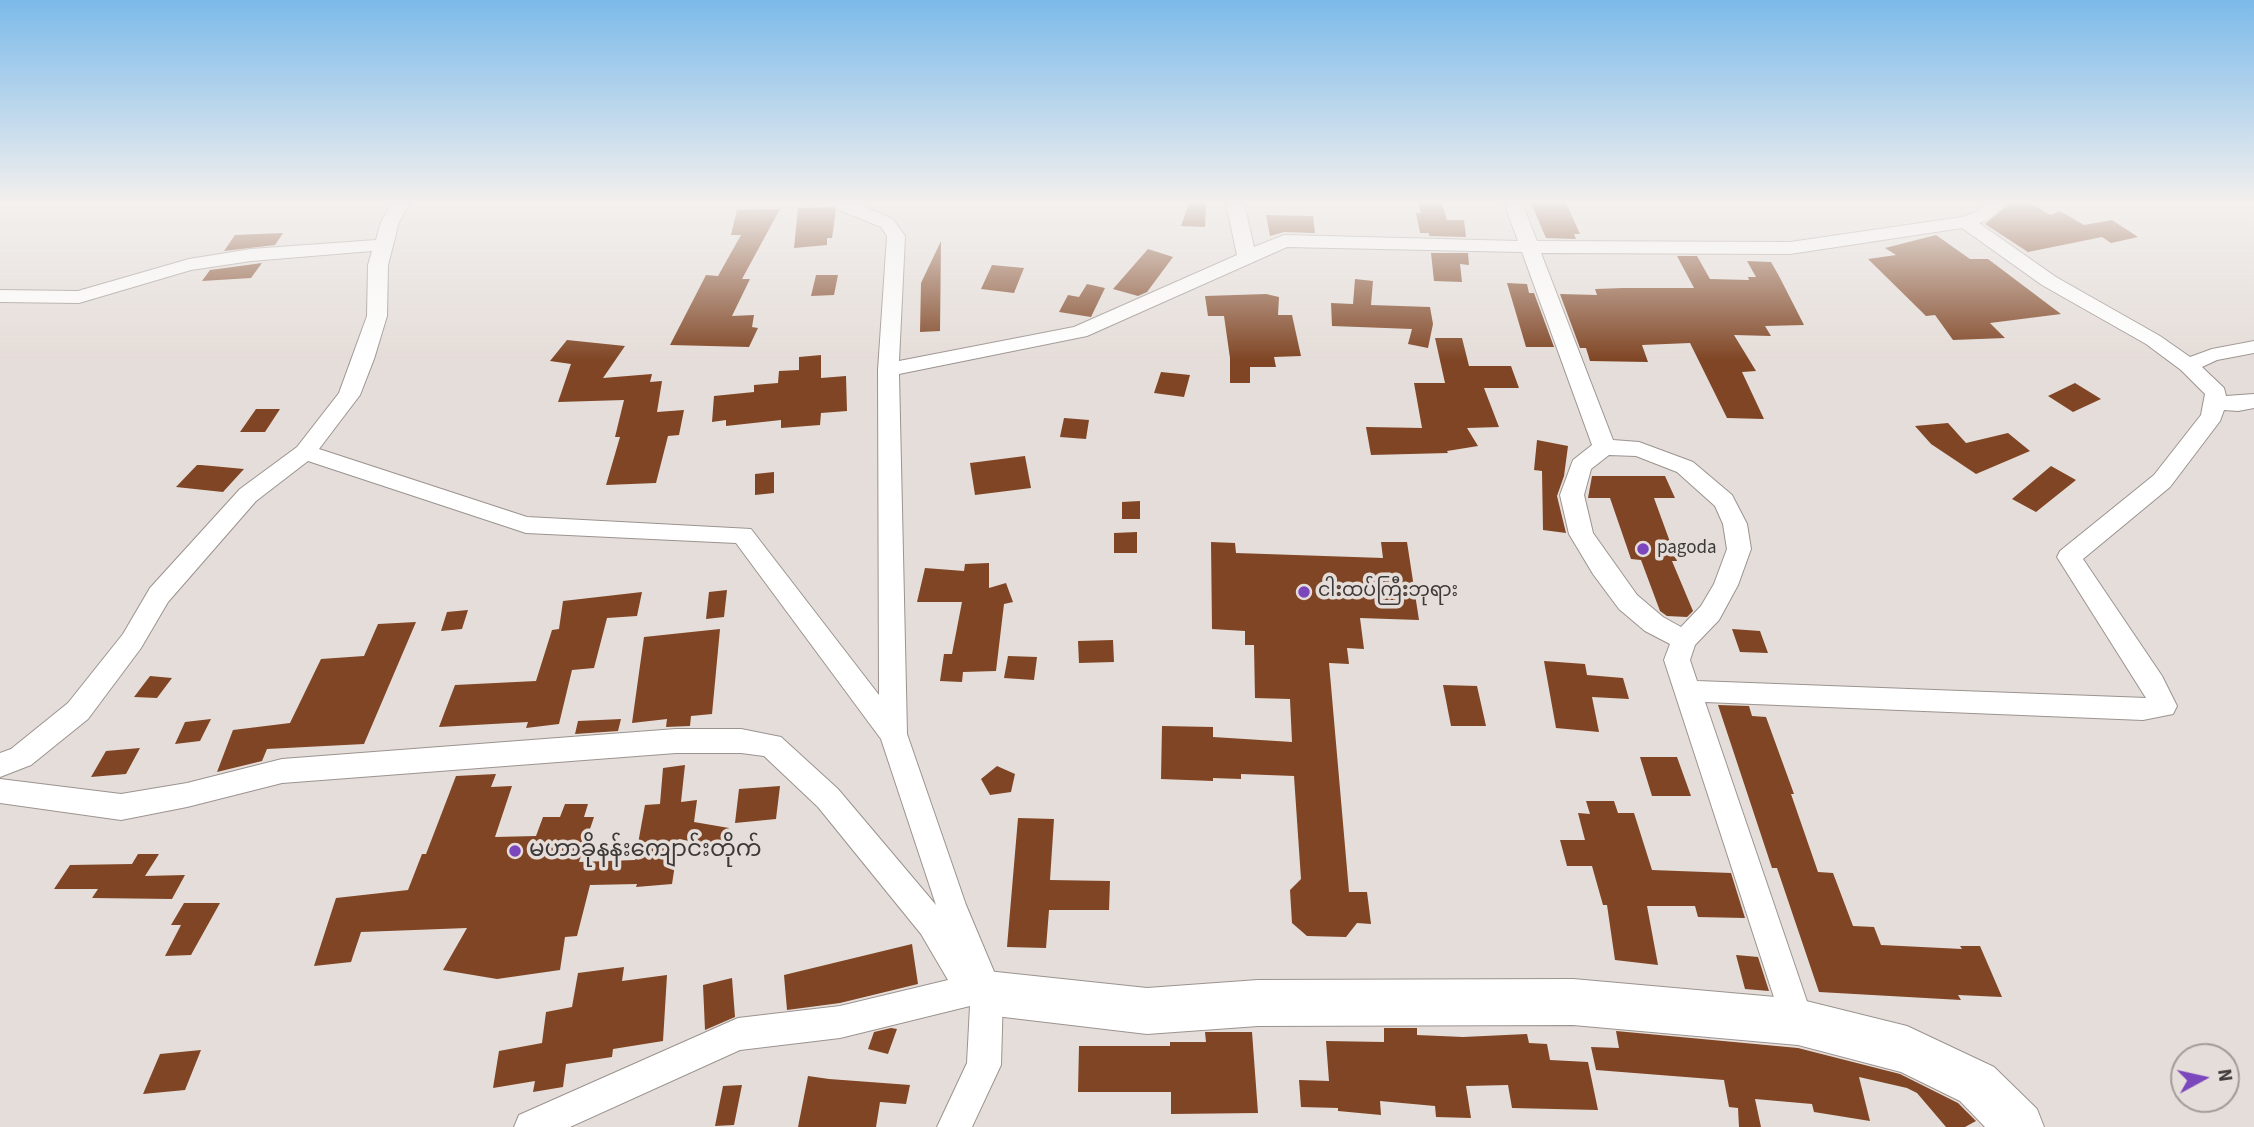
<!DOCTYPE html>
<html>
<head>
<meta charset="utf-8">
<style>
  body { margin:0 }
  #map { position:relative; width:2254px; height:1127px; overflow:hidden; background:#e5ddd9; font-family:"Source Sans 3",sans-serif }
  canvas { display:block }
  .north { position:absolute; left:2170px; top:1043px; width:70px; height:70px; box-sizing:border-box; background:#e5ddd9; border:2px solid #a29b99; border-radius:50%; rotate:82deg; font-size:19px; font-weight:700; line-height:28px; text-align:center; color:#3d3938 }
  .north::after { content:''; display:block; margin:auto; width:24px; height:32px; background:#7c46bd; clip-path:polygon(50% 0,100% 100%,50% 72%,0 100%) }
</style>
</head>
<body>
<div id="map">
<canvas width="2254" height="1127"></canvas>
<div class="north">N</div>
</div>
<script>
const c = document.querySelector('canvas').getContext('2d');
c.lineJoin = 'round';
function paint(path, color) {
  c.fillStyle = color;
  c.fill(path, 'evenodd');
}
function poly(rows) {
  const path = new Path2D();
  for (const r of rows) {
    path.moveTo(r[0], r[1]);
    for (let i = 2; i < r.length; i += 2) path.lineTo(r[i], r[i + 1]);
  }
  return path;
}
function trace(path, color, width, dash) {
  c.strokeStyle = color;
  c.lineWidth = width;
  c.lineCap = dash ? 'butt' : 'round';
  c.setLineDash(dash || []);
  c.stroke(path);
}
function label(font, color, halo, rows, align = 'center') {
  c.font = font + ' "Source Sans 3","Noto Sans Myanmar",sans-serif';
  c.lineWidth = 7;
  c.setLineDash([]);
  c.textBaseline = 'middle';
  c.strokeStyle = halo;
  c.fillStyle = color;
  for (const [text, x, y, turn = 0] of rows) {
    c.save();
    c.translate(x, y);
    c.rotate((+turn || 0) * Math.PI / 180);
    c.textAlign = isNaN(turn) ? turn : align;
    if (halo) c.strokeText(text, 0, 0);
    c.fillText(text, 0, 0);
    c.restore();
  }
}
const building = poly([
  [1189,203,1206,203,1205,227,1181,226],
  [1418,203,1442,203,1447,220,1464,220,1466,237,1429,236,1429,233,1420,233,1416,213,1421,213],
  [1531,203,1566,203,1580,234,1574,234,1576,239,1546,238],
  [2011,203,2030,203,2050,215,2060,211,2084,225,2112,220,2138,237,2111,243,2102,237,2028,252,1985,224],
  [834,207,836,210,832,238,827,238,827,245,794,248,798,208],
  [780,209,742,279,750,279,732,316,754,315,752,327,758,328,749,347,670,345,706,275,718,276,741,235,731,235,737,210],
  [1266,215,1313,216,1315,233,1284,232,1270,236],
  [283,233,275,245,224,251,235,235],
  [1936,235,1970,259,1988,259,2061,314,1990,323,2005,338,1953,340,1935,315,1926,316,1868,259,1896,255,1885,248],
  [941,241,940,331,920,332,921,283],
  [1148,249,1173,257,1147,292,1138,296,1113,289],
  [1431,253,1468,253,1469,265,1460,264,1462,282,1434,281],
  [1677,256,1697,256,1710,279,1749,280,1748,277,1756,277,1747,261,1771,262,1779,276,1804,325,1765,326,1771,336,1734,335,1756,371,1742,372,1764,419,1727,418,1690,343,1642,345,1648,362,1590,361,1586,348,1580,348,1560,294,1597,295,1595,289,1623,288,1694,288],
  [262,263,251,278,202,281,210,270],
  [992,265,1024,268,1014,293,981,289],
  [816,275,838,275,834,295,811,296],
  [1355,279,1373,281,1371,305,1430,307,1433,324,1428,348,1408,344,1412,329,1332,326,1331,303,1353,304],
  [1507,283,1527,284,1529,293,1534,293,1554,347,1526,347],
  [1087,284,1105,288,1091,317,1059,312,1068,295,1079,297],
  [1266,294,1279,297,1278,315,1292,315,1301,356,1274,357,1276,367,1250,367,1250,383,1230,383,1230,358,1224,316,1208,316,1205,296],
  [1435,338,1462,338,1469,366,1511,366,1519,388,1484,388,1499,427,1467,428,1478,446,1447,451,1448,453,1371,455,1366,427,1422,428,1414,383,1445,383],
  [567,340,625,346,603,378,652,374,650,382,662,381,657,412,684,410,679,435,668,436,656,483,606,485,620,437,615,437,624,400,558,402,571,364,550,361],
  [821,355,821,378,846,376,847,411,821,413,820,425,781,428,781,420,726,426,726,420,712,422,714,396,754,392,754,385,778,383,779,371,799,370,799,357],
  [1161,372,1190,375,1184,397,1154,393],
  [2075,383,2101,399,2073,412,2048,396],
  [256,409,280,409,265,432,240,432],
  [1064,418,1089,420,1086,439,1060,437],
  [1948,423,1966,443,2008,433,2030,451,1976,474,1931,444,1915,426],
  [1537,440,1568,446,1564,476,1557,496,1566,533,1543,530,1542,471,1534,470],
  [1025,456,1031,488,975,495,970,463],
  [197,465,201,465,244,469,223,492,176,487],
  [2051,466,2076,480,2036,512,2012,499],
  [774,472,774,493,755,495,755,474],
  [1592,476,1665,476,1675,498,1654,498,1677,561,1672,561,1693,611,1687,617,1667,616,1660,611,1641,560,1631,559,1610,498,1588,498],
  [1140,501,1140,519,1122,519,1122,502],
  [1137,532,1137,553,1114,553,1114,533],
  [1211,542,1235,543,1236,553,1383,558,1381,542,1407,542,1419,620,1360,618,1364,649,1347,648,1349,664,1329,663,1349,892,1367,892,1371,924,1357,923,1346,937,1307,936,1292,923,1290,890,1301,879,1294,776,1241,774,1241,779,1213,778,1213,781,1161,779,1162,726,1213,727,1213,737,1292,742,1290,699,1255,698,1254,645,1245,645,1245,631,1212,629],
  [989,563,989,588,1006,583,1013,602,1004,604,996,671,963,672,962,682,940,681,944,654,952,654,962,602,917,602,925,568,964,571,965,564],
  [727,590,724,617,706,619,709,592],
  [642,592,637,616,607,618,594,668,572,670,559,724,526,728,528,722,439,727,455,685,536,681,552,630,559,629,563,601],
  [468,610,462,629,441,631,447,612],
  [416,622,364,744,267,749,262,761,217,772,233,730,290,723,321,659,364,656,378,624],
  [720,629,712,714,691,716,690,726,666,727,667,719,632,723,644,637],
  [1732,629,1760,631,1768,653,1740,652],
  [1113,640,1114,662,1079,663,1078,641],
  [1008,656,1037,657,1034,680,1004,678],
  [1544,661,1585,664,1587,675,1623,678,1629,699,1592,697,1599,732,1556,728],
  [150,676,172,678,157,698,134,697],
  [1443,685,1477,686,1486,726,1451,726],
  [1718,705,1749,706,1752,716,1766,717,1794,794,1791,794,1818,872,1833,873,1853,926,1874,927,1881,945,1962,949,1960,946,1980,946,2002,997,1958,995,1961,1000,1819,992,1777,868,1772,868],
  [211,719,200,741,175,744,185,722],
  [621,719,618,731,575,734,578,721],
  [140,748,126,774,91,777,106,751],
  [1640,757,1677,757,1691,796,1652,796],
  [685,765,681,802,697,800,694,822,729,828,720,847,679,839,672,884,636,887,637,884,590,885,577,936,565,937,560,970,497,979,443,970,467,928,361,932,351,962,314,966,336,898,408,890,422,854,426,854,456,776,496,774,491,787,512,786,495,837,536,836,543,817,560,817,565,804,588,804,584,817,594,817,579,862,635,860,645,805,660,804,663,768],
  [997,766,1015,774,1011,792,990,795,981,779],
  [780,786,776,819,735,823,739,789],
  [1586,801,1614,801,1618,813,1634,813,1652,870,1731,873,1745,918,1698,917,1695,906,1647,906,1658,965,1615,960,1607,905,1603,905,1592,866,1567,866,1560,840,1585,840,1578,813,1590,814],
  [1018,818,1054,819,1050,880,1110,881,1109,910,1049,910,1046,948,1007,947],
  [138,854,159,854,145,876,185,875,172,899,92,898,98,889,54,889,70,865,132,864],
  [184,903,220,903,191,955,165,956,181,925,171,925],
  [912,944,918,984,840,1003,787,1010,784,975],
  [1736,955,1758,957,1769,991,1745,989],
  [624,967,622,981,667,975,663,1041,613,1049,612,1057,566,1064,563,1087,533,1092,535,1081,493,1088,499,1051,542,1043,546,1012,572,1007,578,973],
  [732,978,735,1017,705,1030,703,985],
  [891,1028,897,1029,888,1054,868,1049,874,1032],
  [1384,1028,1417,1028,1417,1035,1463,1037,1527,1034,1529,1043,1547,1044,1550,1060,1588,1062,1598,1110,1512,1108,1508,1085,1466,1086,1471,1118,1436,1117,1435,1106,1380,1101,1381,1115,1338,1111,1338,1108,1301,1107,1299,1080,1329,1081,1326,1041,1384,1042],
  [1616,1031,1798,1048,1900,1074,1958,1103,1976,1121,1965,1127,1946,1127,1917,1093,1907,1088,1859,1077,1870,1121,1814,1112,1812,1104,1755,1099,1761,1127,1739,1127,1738,1108,1729,1107,1724,1080,1596,1070,1591,1047,1619,1048],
  [1205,1032,1252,1032,1258,1113,1171,1114,1171,1092,1078,1092,1079,1046,1170,1046,1170,1042,1206,1042],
  [201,1050,185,1090,143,1094,160,1054],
  [808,1076,829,1079,910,1085,906,1104,880,1102,876,1127,798,1127],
  [742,1085,734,1125,715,1126,723,1086]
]);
const street = poly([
  [392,203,410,203,399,222,388,265,387,316,374,359,360,395,319,449,527,517,751,529,879,695,878,370,887,236,881,227,839,210,836,206,838,203,856,203,893,219,905,236,899,361,1074,327,1237,255,1226,203,1244,203,1254,247,1284,235,1518,241,1504,203,1522,203,1537,241,1790,242,1962,217,1976,212,1988,203,2008,203,1988,220,1979,223,2056,277,2160,336,2190,357,2212,349,2254,341,2254,353,2217,360,2202,367,2224,388,2226,396,2254,394,2254,408,2238,411,2224,410,2220,421,2170,487,2083,559,2162,676,2177,706,2173,714,2143,720,1705,702,1814,1022,1810,1033,1798,1038,1786,1033,1782,1022,1664,660,1670,644,1645,631,1619,609,1593,574,1569,534,1560,495,1573,460,1592,445,1522,252,1287,247,1087,336,899,374,907,734,966,905,1003,993,1001,1065,972,1127,937,1127,967,1063,970,1006,840,1038,740,1050,570,1127,514,1127,519,1115,738,1018,840,1006,948,980,921,934,818,807,764,756,741,753,676,753,282,783,187,807,121,820,0,803,0,779,121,794,187,783,282,759,676,729,741,729,781,737,838,789,936,905,881,739,736,543,526,533,308,461,256,501,168,602,141,648,88,719,31,765,0,777,0,753,11,749,68,703,123,634,150,588,240,489,297,447,339,393,367,316,368,265,372,251,251,261,191,270,79,303,0,302,0,290,78,291,189,259,251,249,376,240,381,222,392,203],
  [1962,228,2042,285,2146,344,2181,370,2205,394,2201,415,2154,475,2060,551,2057,557,2146,698,1697,681,1690,660,1695,645,1719,620,1738,585,1751,549,1747,524,1732,495,1693,462,1639,442,1613,440,1541,253,1790,254,1962,228],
  [1609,455,1636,456,1677,472,1715,506,1723,524,1727,549,1714,584,1701,606,1681,627,1663,617,1637,595,1593,533,1584,495,1591,469,1609,455]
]);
const secondary = poly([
  [987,971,1147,988,1258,980,1573,979,1798,999,1907,1026,1994,1067,2037,1109,2044,1127,1985,1127,1960,1101,1901,1072,1798,1045,1573,1025,1258,1026,1147,1034,987,1015,971,1009,964,993,971,977,987,971]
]);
const markers = [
  [1643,549,7,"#7c46bd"],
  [1304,592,7,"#7c46bd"],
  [515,851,7,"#7c46bd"]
];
const poiNames = [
  ["pagoda",1657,549],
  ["ငါးထပ်ကြီးဘုရား",1318,592]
];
const nearPoinames = [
  ["မဟာခိုနန်းကျောင်းတိုက်",529,851]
];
paint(building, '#7f4524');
trace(street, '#9b938f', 2);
trace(secondary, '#9b938f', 2);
paint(street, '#fff');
paint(secondary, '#fff');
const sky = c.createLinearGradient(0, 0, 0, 361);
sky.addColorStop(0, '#7cbaea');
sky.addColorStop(0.56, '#f3f0ee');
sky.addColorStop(1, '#f3f0ee00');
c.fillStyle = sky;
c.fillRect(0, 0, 2254, 361);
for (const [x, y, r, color] of markers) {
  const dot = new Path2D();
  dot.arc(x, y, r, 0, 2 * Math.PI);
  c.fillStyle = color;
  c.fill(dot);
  trace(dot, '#e5ddd9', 2.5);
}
label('19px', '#3d3938', '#e5ddd9', poiNames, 'left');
label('23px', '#3d3938', '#e5ddd9', nearPoinames, 'left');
</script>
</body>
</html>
